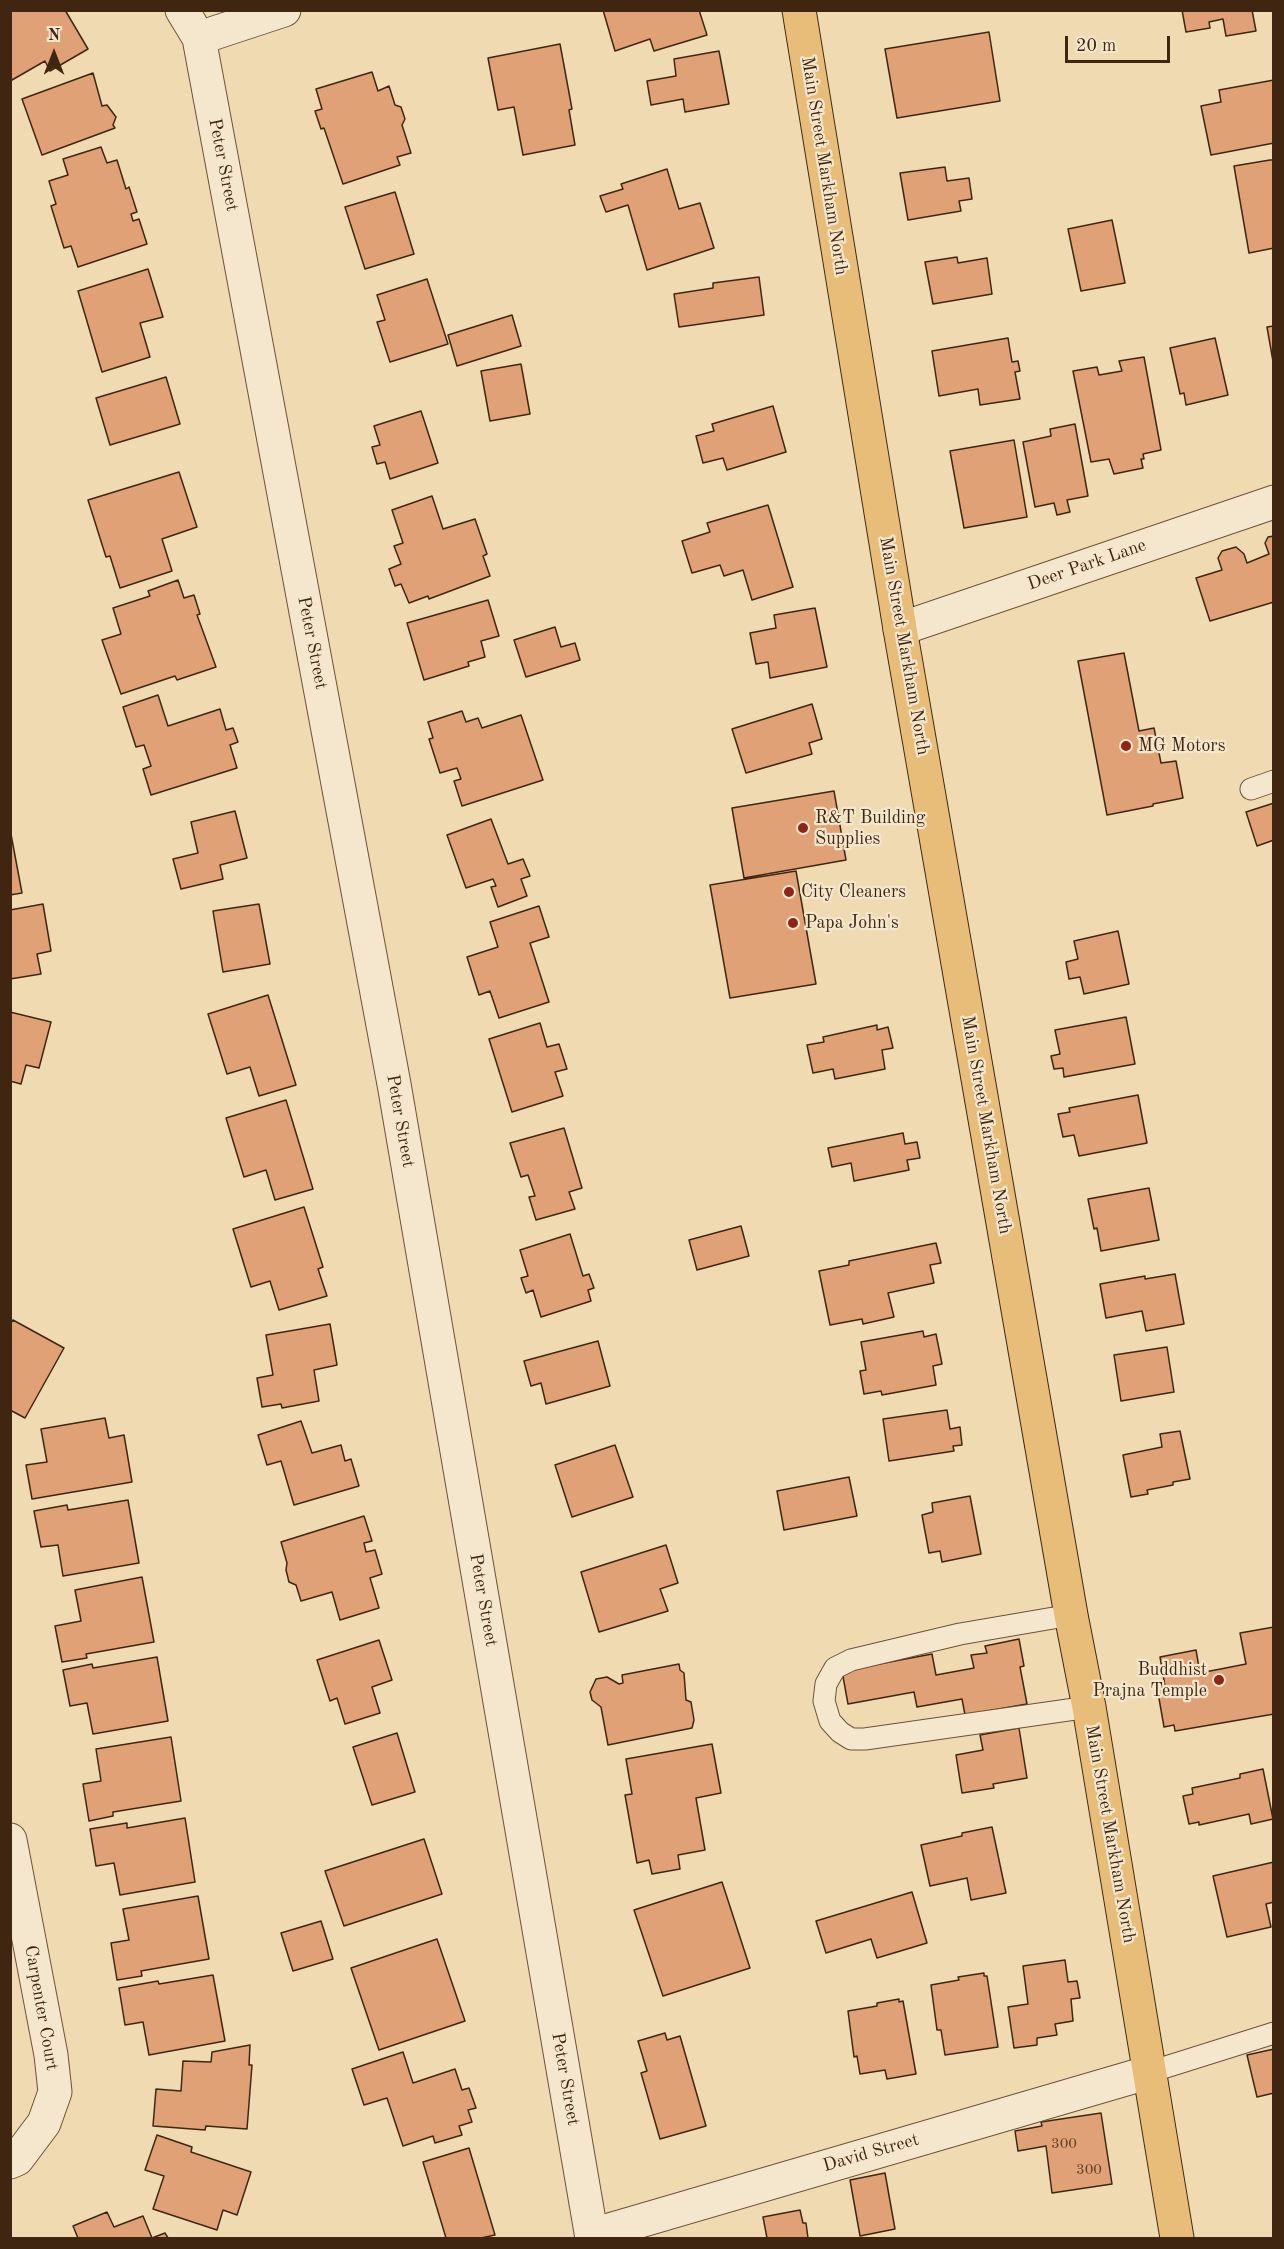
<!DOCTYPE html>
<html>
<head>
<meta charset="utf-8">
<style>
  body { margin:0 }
  #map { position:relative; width:1284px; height:2249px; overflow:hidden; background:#efdab2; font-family:"Old Standard TT",serif }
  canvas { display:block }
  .frame { position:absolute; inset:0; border:12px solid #402611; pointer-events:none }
  .north { position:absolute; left:24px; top:24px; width:60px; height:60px; -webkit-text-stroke:4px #f5e7cd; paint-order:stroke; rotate:0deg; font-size:16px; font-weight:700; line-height:24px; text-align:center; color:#402611 }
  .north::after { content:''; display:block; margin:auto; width:21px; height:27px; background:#402611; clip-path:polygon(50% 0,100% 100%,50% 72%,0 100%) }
  .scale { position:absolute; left:1065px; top:36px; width:105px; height:27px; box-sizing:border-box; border:3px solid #402611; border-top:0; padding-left:8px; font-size:18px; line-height:21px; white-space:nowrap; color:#402611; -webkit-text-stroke:4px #f5e7cd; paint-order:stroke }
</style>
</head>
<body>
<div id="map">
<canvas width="1284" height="2249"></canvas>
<div class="frame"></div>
<div class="north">N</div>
<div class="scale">20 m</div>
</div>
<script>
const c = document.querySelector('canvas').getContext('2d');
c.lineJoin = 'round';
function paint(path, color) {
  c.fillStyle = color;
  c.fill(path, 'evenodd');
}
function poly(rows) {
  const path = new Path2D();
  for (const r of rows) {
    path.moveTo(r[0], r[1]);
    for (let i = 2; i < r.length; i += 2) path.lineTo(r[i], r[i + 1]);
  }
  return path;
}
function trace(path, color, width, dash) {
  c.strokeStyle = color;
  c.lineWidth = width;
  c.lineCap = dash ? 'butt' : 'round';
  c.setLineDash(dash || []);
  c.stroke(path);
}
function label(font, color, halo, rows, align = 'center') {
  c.font = font + ' "Old Standard TT",serif';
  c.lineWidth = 4.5;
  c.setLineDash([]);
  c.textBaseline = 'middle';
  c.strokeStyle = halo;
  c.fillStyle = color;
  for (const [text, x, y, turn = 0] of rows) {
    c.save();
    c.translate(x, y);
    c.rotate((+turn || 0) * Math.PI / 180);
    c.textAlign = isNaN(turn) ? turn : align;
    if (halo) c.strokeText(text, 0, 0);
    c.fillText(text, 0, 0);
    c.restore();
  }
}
const building = poly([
  [10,10,65,10,88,49,50,71,45,61,12,80,10,77,10,10],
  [603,10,699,10,707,35,654,51,650,39,615,51,603,10],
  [1182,10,1252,10,1256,31,1226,36,1223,19,1209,22,1210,28,1186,32,1182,10],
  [989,32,1000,101,897,118,885,49,989,32],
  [560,44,572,109,569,110,575,145,523,155,514,107,498,110,488,58,560,44],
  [719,51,729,104,685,112,683,99,651,105,647,81,676,76,674,59,719,51],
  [372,72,378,91,389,86,395,105,401,107,405,119,402,125,411,153,397,157,400,165,343,184,324,128,321,129,315,111,322,109,316,89,372,72],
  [93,73,102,106,107,105,116,117,113,125,115,128,42,155,22,99,93,73],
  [1274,80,1274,143,1211,155,1201,106,1221,102,1219,90,1274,80],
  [101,147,107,163,117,160,126,189,129,187,137,212,131,214,133,221,139,219,147,244,78,267,71,246,64,248,51,206,56,204,49,181,68,175,63,159,101,147],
  [1270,160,1274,160,1274,248,1249,253,1234,166,1270,160],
  [945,167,947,181,969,178,972,199,959,201,961,211,908,220,900,173,945,167],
  [667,169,679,209,700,203,714,248,647,270,628,205,606,212,600,196,623,189,621,184,667,169],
  [395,192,414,254,365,269,345,207,395,192],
  [1112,220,1125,283,1081,291,1068,229,1112,220],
  [957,257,958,263,987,258,992,294,933,304,925,262,957,257],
  [148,269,163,317,140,323,150,357,102,372,78,291,148,269],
  [759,277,764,315,679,327,674,294,713,288,713,283,759,277],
  [427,279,448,344,390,362,377,322,385,320,377,295,427,279],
  [512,315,521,346,457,366,448,335,512,315],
  [1274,326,1274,367,1267,327,1274,326],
  [1008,338,1012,362,1018,361,1020,371,1015,372,1020,399,980,405,978,389,939,396,932,351,1008,338],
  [1215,338,1228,395,1186,405,1184,393,1180,394,1170,348,1215,338],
  [1144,357,1161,450,1143,454,1144,459,1141,459,1143,468,1114,474,1109,459,1091,462,1073,371,1097,367,1099,375,1122,371,1119,361,1144,357],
  [521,364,530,414,490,421,481,371,521,364],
  [166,377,180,424,110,445,96,398,166,377],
  [773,406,786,452,727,470,723,458,703,463,696,436,714,431,712,424,773,406],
  [421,411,438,463,390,479,385,462,377,464,372,447,380,445,374,426,421,411],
  [1075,424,1088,496,1067,500,1070,512,1057,515,1054,503,1035,507,1023,442,1051,436,1050,429,1075,424],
  [1014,440,1027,517,964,528,950,451,1014,440],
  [179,472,197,527,162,539,172,571,120,588,110,556,106,557,88,500,179,472],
  [432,496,443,529,475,519,487,554,483,556,490,576,429,599,428,596,409,603,401,584,395,586,389,569,401,564,394,546,403,543,392,510,432,496],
  [768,505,793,587,752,600,743,570,724,576,720,565,692,573,682,541,710,532,707,523,768,505],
  [1274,536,1274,602,1210,621,1196,578,1222,570,1218,558,1222,551,1236,547,1244,554,1247,563,1269,554,1265,543,1268,537,1274,536],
  [178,580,184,598,194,595,200,614,197,615,216,667,177,680,175,676,121,694,102,640,121,634,113,608,150,596,148,591,178,580],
  [488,600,499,636,481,641,485,657,468,662,469,666,424,680,407,623,488,600],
  [815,608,827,667,770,678,768,662,756,664,750,633,776,628,774,615,815,608],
  [555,627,561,647,575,643,580,660,526,677,514,640,555,627],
  [1124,653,1139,731,1154,728,1161,763,1176,761,1183,798,1153,804,1153,806,1107,815,1078,661,1124,653],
  [158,695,168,726,220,709,226,730,233,728,238,742,230,745,237,768,151,795,143,769,151,766,144,745,136,747,123,707,158,695],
  [812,704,822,739,809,743,812,754,746,773,732,729,812,704],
  [462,711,466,722,478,718,482,728,521,715,543,780,462,806,454,781,461,779,457,768,440,773,429,739,433,738,428,722,462,711],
  [834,791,846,860,744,878,732,808,834,791],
  [1274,803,1274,840,1257,846,1246,812,1274,803],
  [235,811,247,858,220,865,223,879,181,889,173,859,198,853,191,822,235,811],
  [491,819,508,864,523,859,530,876,521,879,527,896,498,907,491,887,496,886,493,879,466,888,447,835,491,819],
  [10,829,22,893,10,895,10,829],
  [796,871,816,984,730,998,710,885,796,871],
  [43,904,51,951,37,954,41,974,10,979,10,910,43,904],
  [259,904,270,964,223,972,213,911,259,904],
  [539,906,549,937,530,943,549,1002,499,1018,490,991,479,995,467,957,498,947,490,922,539,906],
  [1118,931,1129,984,1084,994,1080,977,1069,979,1066,962,1078,959,1074,941,1118,931],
  [268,995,296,1085,259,1096,250,1067,227,1074,208,1014,268,995],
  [10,1012,51,1022,39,1068,26,1065,21,1084,10,1081,10,1012],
  [1126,1017,1135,1064,1064,1077,1063,1068,1054,1069,1051,1056,1060,1054,1055,1030,1126,1017],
  [540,1023,547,1047,559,1044,567,1069,555,1072,563,1096,512,1112,489,1039,540,1023],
  [877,1025,877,1030,888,1027,893,1048,882,1050,885,1069,835,1079,833,1069,813,1073,807,1045,824,1042,823,1037,877,1025],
  [1138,1095,1147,1143,1079,1156,1074,1135,1063,1137,1058,1114,1070,1112,1069,1108,1138,1095],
  [286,1100,313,1189,275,1200,266,1170,244,1177,226,1118,286,1100],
  [564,1128,582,1188,569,1192,575,1209,536,1220,529,1197,535,1196,528,1175,521,1177,510,1143,564,1128],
  [903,1133,905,1144,917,1142,920,1158,907,1160,909,1170,854,1181,851,1163,832,1167,828,1148,903,1133],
  [1149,1188,1159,1240,1101,1251,1097,1228,1094,1229,1088,1199,1149,1188],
  [304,1207,323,1267,318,1269,327,1296,279,1310,270,1281,251,1287,233,1229,304,1207],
  [741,1226,749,1256,697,1270,689,1240,741,1226],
  [570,1234,583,1276,589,1274,594,1288,588,1290,591,1301,541,1317,533,1290,526,1293,521,1278,528,1276,520,1250,570,1234],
  [936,1243,941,1263,930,1265,934,1283,888,1293,894,1317,863,1324,862,1319,830,1325,819,1271,849,1265,849,1261,936,1243],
  [1175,1274,1184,1324,1146,1331,1142,1311,1106,1318,1100,1284,1145,1276,1145,1279,1175,1274],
  [13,1320,64,1348,25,1418,10,1410,10,1324,13,1320],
  [330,1324,337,1365,314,1370,319,1401,282,1408,281,1404,262,1407,257,1378,273,1375,266,1335,330,1324],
  [923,1331,924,1337,936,1334,942,1364,933,1366,936,1385,882,1395,881,1391,864,1394,860,1371,866,1370,861,1342,923,1331],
  [598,1341,610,1386,546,1404,541,1383,531,1386,524,1361,598,1341],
  [1167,1347,1174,1392,1121,1401,1114,1355,1167,1347],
  [947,1410,950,1429,960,1427,962,1445,953,1446,954,1451,889,1461,883,1419,947,1410],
  [105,1418,109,1438,124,1435,132,1482,32,1499,26,1465,47,1462,41,1429,105,1418],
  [301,1421,312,1453,341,1445,345,1461,351,1459,359,1486,294,1505,281,1461,267,1465,258,1435,301,1421],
  [1180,1431,1190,1479,1173,1482,1173,1485,1147,1490,1148,1494,1131,1497,1123,1455,1162,1447,1160,1434,1180,1431],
  [615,1445,633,1497,572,1517,555,1465,615,1445],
  [849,1477,857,1516,784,1530,777,1491,849,1477],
  [970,1496,981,1554,942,1562,940,1551,929,1553,922,1515,933,1512,932,1503,970,1496],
  [128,1500,139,1563,63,1576,58,1545,41,1547,34,1511,67,1505,68,1510,128,1500],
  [364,1516,372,1541,364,1543,366,1552,375,1550,382,1574,370,1578,379,1608,340,1620,332,1592,301,1601,296,1585,289,1582,286,1570,287,1563,281,1542,364,1516],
  [666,1545,678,1583,660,1589,668,1611,599,1632,581,1572,666,1545],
  [142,1577,154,1642,86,1654,87,1658,62,1662,55,1626,81,1621,75,1590,142,1577],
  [1274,1627,1274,1714,1175,1731,1174,1725,1164,1727,1157,1687,1165,1686,1160,1657,1196,1650,1200,1673,1246,1664,1240,1633,1274,1627],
  [1019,1639,1024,1666,1020,1667,1027,1704,965,1715,962,1699,917,1707,914,1692,848,1704,842,1671,932,1654,936,1675,974,1668,971,1655,987,1653,985,1646,1019,1639],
  [379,1640,392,1680,372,1687,380,1713,345,1724,337,1698,330,1701,317,1660,379,1640],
  [157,1657,168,1721,93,1734,87,1703,70,1706,63,1670,92,1664,93,1668,157,1657],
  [679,1664,680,1670,684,1673,686,1700,691,1702,694,1720,692,1728,608,1745,601,1707,592,1700,590,1692,596,1679,607,1677,619,1684,623,1683,622,1675,679,1664],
  [1019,1728,1027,1778,993,1784,994,1788,962,1793,956,1755,983,1750,980,1735,1019,1728],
  [397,1733,415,1792,372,1805,353,1747,397,1733],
  [171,1737,181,1801,113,1812,113,1816,89,1821,83,1784,101,1781,96,1749,171,1737],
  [712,1744,721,1793,696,1798,705,1850,678,1855,680,1869,652,1874,649,1860,637,1863,625,1795,632,1794,626,1759,712,1744],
  [1263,1769,1273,1819,1251,1824,1249,1814,1199,1825,1199,1822,1189,1824,1183,1796,1193,1794,1192,1788,1240,1778,1240,1774,1263,1769],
  [185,1818,195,1882,120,1895,114,1863,96,1866,90,1829,127,1823,127,1828,185,1818],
  [992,1827,1006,1893,971,1900,967,1878,930,1886,921,1845,962,1836,962,1833,992,1827],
  [424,1839,442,1894,344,1926,325,1871,424,1839],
  [1274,1862,1274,1902,1266,1904,1271,1927,1227,1937,1213,1876,1274,1862],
  [722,1882,750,1968,663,1996,634,1910,722,1882],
  [912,1892,927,1943,877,1958,871,1939,826,1953,816,1921,912,1892],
  [198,1896,209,1959,141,1971,142,1976,117,1980,111,1943,129,1940,123,1909,198,1896],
  [321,1921,333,1959,293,1971,281,1933,321,1921],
  [437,1939,465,2021,379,2050,351,1968,437,1939],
  [1065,1960,1068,1982,1077,1981,1080,1998,1071,1999,1073,2021,1055,2024,1057,2035,1037,2038,1037,2045,1014,2048,1008,2007,1028,2004,1023,1966,1065,1960],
  [984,1973,984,1976,987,1976,998,2047,945,2055,941,2030,937,2030,931,1985,959,1980,958,1977,984,1973],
  [213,1975,225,2041,149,2055,143,2022,125,2025,119,1988,158,1981,159,1984,213,1975],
  [899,1999,899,2002,903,2001,916,2074,887,2079,885,2070,860,2074,857,2056,854,2057,848,2011,877,2006,877,2003,899,1999],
  [665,2033,667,2040,680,2036,706,2126,660,2139,641,2073,647,2071,638,2041,665,2033],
  [250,2045,249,2065,252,2065,247,2129,206,2126,205,2130,153,2126,156,2089,181,2091,183,2061,211,2062,212,2052,250,2045],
  [1274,2049,1274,2093,1257,2097,1247,2055,1274,2049],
  [403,2052,413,2083,455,2069,462,2090,469,2088,476,2108,468,2110,472,2122,459,2126,462,2135,435,2143,433,2136,403,2146,387,2098,364,2105,352,2069,403,2052],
  [1101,2113,1112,2184,1052,2193,1046,2146,1018,2151,1015,2131,1042,2126,1041,2122,1101,2113],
  [157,2135,192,2147,191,2152,251,2172,237,2215,223,2210,217,2230,153,2209,164,2176,145,2170,157,2135],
  [469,2148,495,2235,481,2238,446,2238,423,2162,469,2148],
  [885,2173,895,2229,860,2236,850,2180,885,2173],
  [800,2210,803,2223,806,2223,808,2238,767,2238,763,2217,800,2210],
  [107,2212,114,2227,143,2216,152,2238,165,2233,168,2238,78,2238,73,2226,107,2212]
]);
const service = poly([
  [1251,789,1274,781],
  [1071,1615,960,1634,851,1660,835,1668,826,1684,824,1701,830,1721,840,1732,851,1739,865,1739,1089,1707],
  [1150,2072,1274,2033]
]);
const minor = poly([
  [182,10,199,38,394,1084,592,2238],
  [199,38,284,10],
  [900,629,1274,502],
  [10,1840,51,2055,55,2092,44,2123,17,2159,10,2162],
  [592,2235,1150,2072]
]);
const primary = poly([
  [799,10,900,629,1071,1615,1089,1707,1177,2238]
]);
const markers = [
  [1126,746,6,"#8f2418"],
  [803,828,6,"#8f2418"],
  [789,892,6,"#8f2418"],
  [793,923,6,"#8f2418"],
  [1219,1680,6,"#8f2418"]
];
const numberNames = [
  ["300",1064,2144],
  ["300",1089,2170]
];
const streetNames = [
  ["Peter Street",223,165,79],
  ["Main Street Markham North",824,166,81],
  ["Deer Park Lane",1087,565,-19],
  ["Peter Street",312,643,79],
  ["Main Street Markham North",904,646,80],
  ["Peter Street",400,1121,80],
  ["Main Street Markham North",986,1125,80],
  ["Peter Street",483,1600,80],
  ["Main Street Markham North",1110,1834,80],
  ["Carpenter Court",41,2008,80],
  ["Peter Street",565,2079,80],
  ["David Street",871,2153,-16]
];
const poiNames = [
  ["MG Motors",1138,746],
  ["R&T Building",815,818],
  ["Supplies",815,839],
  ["City Cleaners",801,892],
  ["Papa John's",805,923],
  ["Buddhist",1207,1670,"right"],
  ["Prajna Temple",1207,1691,"right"]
];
paint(building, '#e0a177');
trace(building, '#402611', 1.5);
trace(service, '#6c5339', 23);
trace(minor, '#6c5339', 35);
trace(primary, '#402611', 35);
trace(service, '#f5e7cd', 21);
trace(minor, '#f5e7cd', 33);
trace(primary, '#e8bd79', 33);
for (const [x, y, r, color] of markers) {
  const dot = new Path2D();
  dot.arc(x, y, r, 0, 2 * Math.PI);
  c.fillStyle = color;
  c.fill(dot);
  trace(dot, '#f5e7cd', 2);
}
label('15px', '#68452a', null, numberNames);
label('18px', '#402611', '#f5e7cd', streetNames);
label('18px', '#402611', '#f5e7cd', poiNames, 'left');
</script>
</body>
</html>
